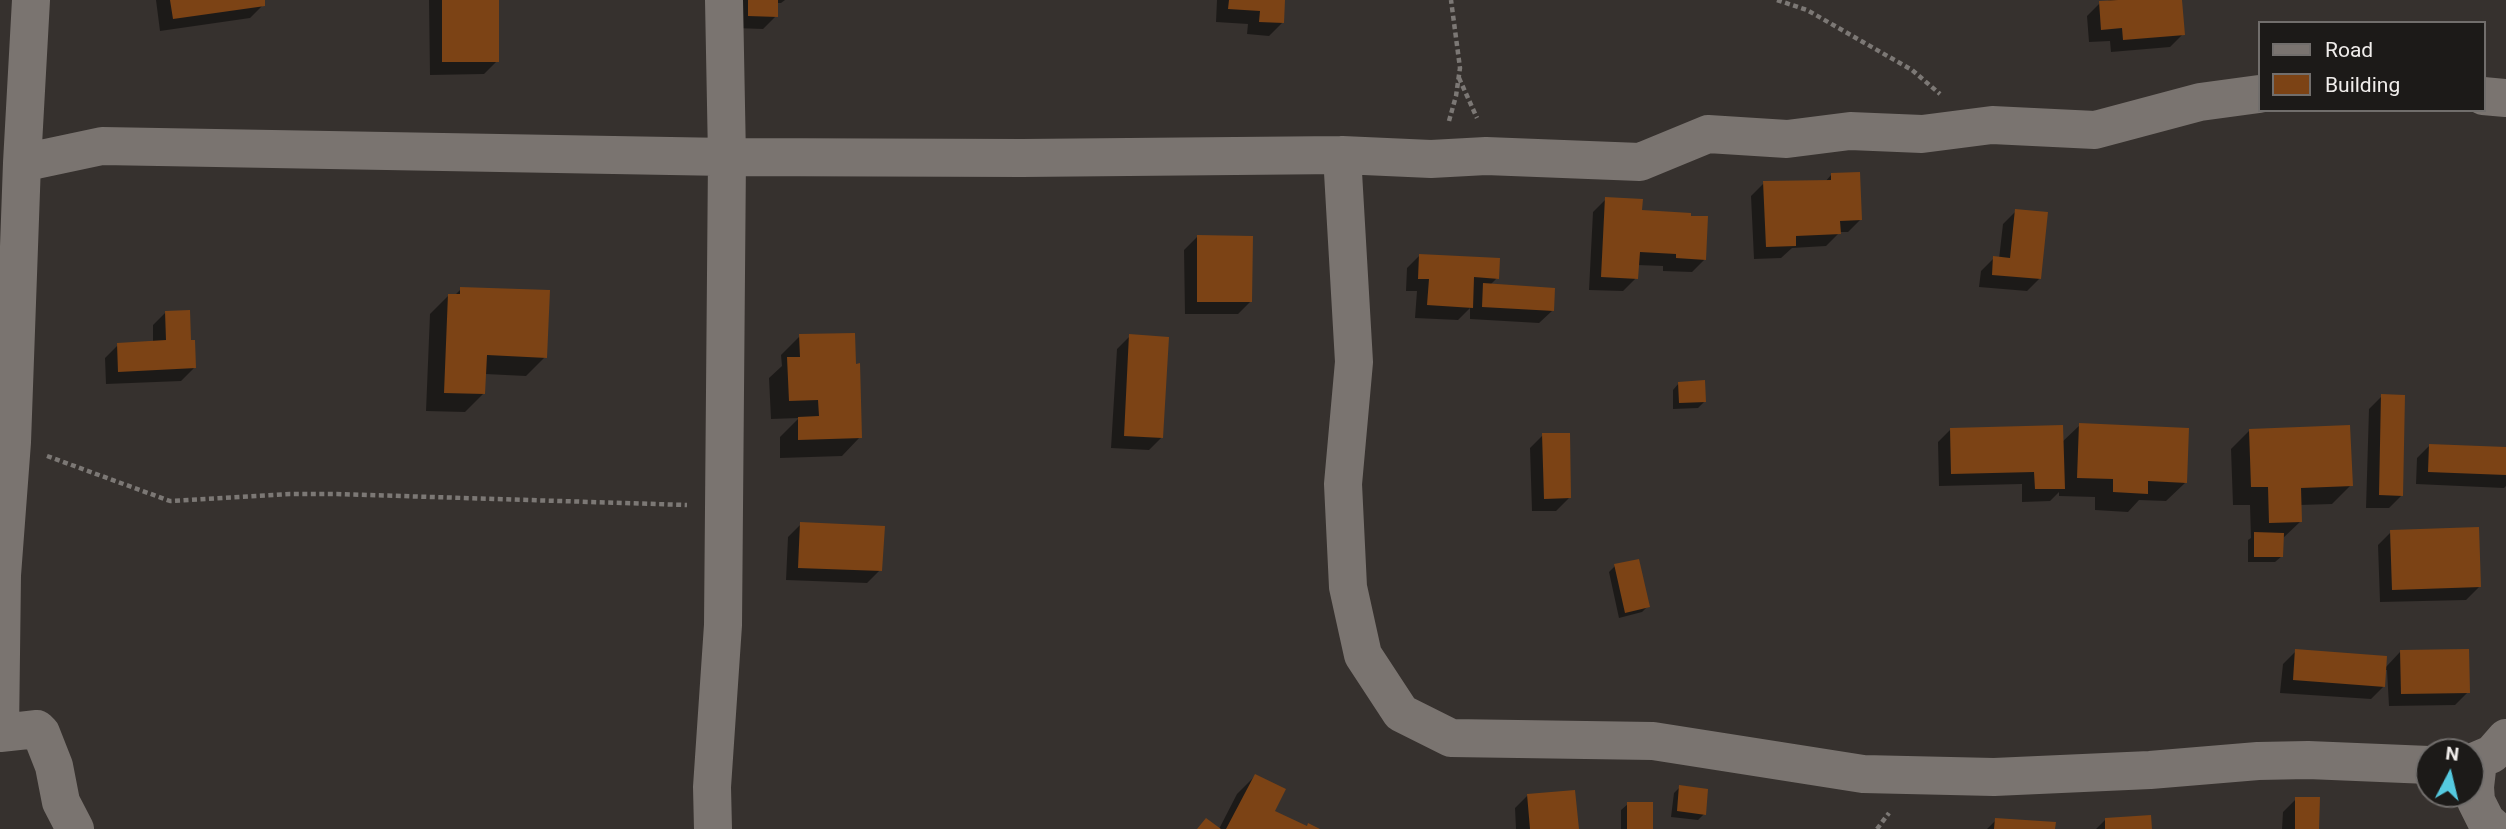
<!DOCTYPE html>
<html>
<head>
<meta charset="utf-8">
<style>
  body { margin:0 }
  #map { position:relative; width:2506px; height:829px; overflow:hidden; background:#36312e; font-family:Roboto,sans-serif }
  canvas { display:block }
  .legend { position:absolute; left:2258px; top:21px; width:228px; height:91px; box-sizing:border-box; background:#1c1a18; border:2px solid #716e6c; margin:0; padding:9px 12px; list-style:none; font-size:21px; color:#f0edeb }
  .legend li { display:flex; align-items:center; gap:14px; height:35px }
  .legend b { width:35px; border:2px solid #716e6c }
  .north { position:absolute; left:2415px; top:738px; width:70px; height:70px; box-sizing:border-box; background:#1c1a18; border:2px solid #716e6c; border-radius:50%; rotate:7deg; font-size:19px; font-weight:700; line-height:28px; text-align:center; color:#f0edeb }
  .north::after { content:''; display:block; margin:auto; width:24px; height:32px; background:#55cae0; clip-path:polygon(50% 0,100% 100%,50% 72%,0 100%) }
</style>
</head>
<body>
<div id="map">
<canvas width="2506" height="829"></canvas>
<ul class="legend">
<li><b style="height:9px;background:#7a7470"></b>Road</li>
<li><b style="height:19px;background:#7c4315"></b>Building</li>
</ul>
<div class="north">N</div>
</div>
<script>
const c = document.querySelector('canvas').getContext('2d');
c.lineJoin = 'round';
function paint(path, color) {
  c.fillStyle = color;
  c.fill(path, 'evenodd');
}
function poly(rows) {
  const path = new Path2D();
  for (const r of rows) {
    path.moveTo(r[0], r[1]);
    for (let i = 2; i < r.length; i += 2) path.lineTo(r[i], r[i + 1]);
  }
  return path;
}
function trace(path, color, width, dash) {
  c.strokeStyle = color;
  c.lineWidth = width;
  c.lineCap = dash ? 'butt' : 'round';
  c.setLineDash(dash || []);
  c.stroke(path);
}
const shadow = poly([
  [156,0,263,0,263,5,250,18,160,31],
  [429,0,497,0,497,61,484,74,430,75],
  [736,0,785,0,781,3,776,3,776,16,763,29,735,28],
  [1217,0,1283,0,1282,23,1269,36,1247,34,1248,24,1216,22],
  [2111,0,2180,0,2183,34,2170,47,2111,52,2110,41,2089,42,2087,16,2100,3],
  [1831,175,1861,219,1848,232,1840,232,1826,246,1792,248,1781,258,1754,259,1751,196,1764,183,1825,182],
  [1606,199,1705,259,1692,272,1663,271,1663,266,1637,265,1636,278,1623,291,1589,290,1593,212],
  [2016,211,2040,278,2027,291,1979,287,1981,271,1994,258,1999,259,2003,224],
  [1197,237,1251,301,1238,314,1185,314,1184,250],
  [1420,255,1497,278,1490,285,1552,311,1539,323,1470,319,1470,308,1458,320,1415,318,1417,291,1406,291,1407,268],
  [461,289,545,357,526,376,485,374,484,393,465,412,426,411,430,314,448,296,454,296],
  [166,312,189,342,194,368,181,381,106,384,105,358,118,345,153,343,153,325],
  [800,336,860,437,842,456,780,458,780,437,799,418,771,419,769,378,782,366,781,355],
  [1130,336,1162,437,1149,450,1111,448,1117,349],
  [1679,383,1705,401,1698,408,1673,409,1673,390],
  [2382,396,2402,495,2389,508,2366,508,2369,409],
  [2080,425,2185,483,2166,501,2139,500,2128,512,2095,510,2095,497,2059,496,2059,492,2050,501,2022,502,2022,484,1939,486,1938,442,1951,429,2061,443],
  [2250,430,2351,485,2332,504,2300,505,2301,521,2282,539,2282,556,2275,562,2248,562,2248,540,2251,538,2250,505,2233,505,2231,449],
  [1543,435,1569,498,1556,511,1532,511,1530,448],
  [2430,445,2506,449,2506,486,2504,488,2416,484,2417,458],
  [801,524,880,570,867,583,786,580,788,537],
  [2391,532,2479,587,2466,600,2380,602,2378,545],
  [1615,566,1648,606,1642,612,1619,618,1609,572],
  [2296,651,2385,668,2400,652,2468,692,2455,705,2389,706,2387,670,2385,670,2384,686,2371,699,2280,693,2283,664],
  [1255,776,1273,811,1306,828,1316,829,1219,829,1237,794],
  [1680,787,1704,814,1698,820,1671,817,1674,793],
  [1528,795,1577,829,1516,829,1515,808],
  [2296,799,2318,829,2282,829,2283,812],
  [1628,804,1652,829,1621,829,1621,810],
  [1996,820,2053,829,1987,829],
  [2105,820,2150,829,2096,829]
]);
const building = poly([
  [170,0,265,0,265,6,173,19],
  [442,0,499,0,499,62,442,62],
  [748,0,778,0,778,17,748,16],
  [1229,0,1285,0,1284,23,1259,22,1260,11,1228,9],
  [2118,0,2182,0,2185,35,2123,40,2122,28,2101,30,2099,1],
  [1860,172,1862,220,1840,221,1841,234,1796,236,1796,246,1766,247,1763,181,1831,180,1831,173],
  [1605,197,1643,199,1642,210,1691,213,1691,216,1708,216,1706,260,1676,258,1676,254,1640,252,1638,279,1601,277],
  [2015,209,2048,212,2041,279,1992,275,1993,256,2010,258],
  [1197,235,1253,236,1252,302,1197,302],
  [1419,254,1500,258,1499,279,1474,277,1473,308,1427,305,1429,279,1418,279],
  [1483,283,1555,288,1554,311,1482,307],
  [460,287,550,290,547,358,487,355,485,394,444,393,448,294,460,294],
  [190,310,191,340,195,340,196,368,118,372,117,343,166,340,165,311],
  [855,333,856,364,860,363,862,438,798,440,798,417,819,416,818,400,789,401,787,357,800,357,799,334],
  [1129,334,1169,337,1163,438,1124,436],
  [1705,380,1706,402,1679,403,1678,382],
  [2381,394,2405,395,2403,496,2379,495],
  [2079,423,2189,428,2187,483,2148,481,2148,494,2113,492,2113,479,2077,478],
  [2063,425,2065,489,2035,489,2034,472,1951,474,1950,428],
  [2350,425,2353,486,2301,488,2302,522,2269,523,2268,487,2251,487,2249,429],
  [1542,433,1570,433,1571,498,1544,499],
  [2429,444,2506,447,2506,475,2428,472],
  [800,522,885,526,882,571,798,568],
  [2479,527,2481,587,2392,590,2390,530],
  [2254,532,2284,533,2283,557,2254,557],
  [1639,559,1650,607,1625,613,1614,564],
  [2295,649,2387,656,2385,687,2293,680],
  [2469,649,2470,693,2401,694,2400,650],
  [1255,774,1286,789,1275,811,1307,826,1308,823,1320,829,1226,829],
  [1679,785,1708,789,1706,815,1677,811],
  [1575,790,1579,829,1530,829,1527,794],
  [2295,797,2320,797,2319,829,2295,829],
  [1627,802,1653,802,1653,829,1627,829],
  [2151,815,2152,829,2105,829,2105,818],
  [1206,818,1221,829,1197,829],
  [1995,818,2056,822,2055,829,1994,829]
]);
const path = poly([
  [1777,0,1807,10,1912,70,1940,94],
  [1459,78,1477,118],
  [1449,121,1456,96,1460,68,1451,0],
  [47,456,170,501,290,494,337,494,687,505],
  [1877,829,1889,813]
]);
const minor = poly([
  [2483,96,2506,98],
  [1342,155,1354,362,1343,484,1348,587,1363,655,1401,713,1451,738,1653,741,1863,774,1994,777,2150,770,2258,761,2308,760,2429,765],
  [22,163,102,146,727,157,1022,158,1342,155,1431,159,1486,156,1640,162,1708,134,1787,139,1850,131,1922,134,1992,125,2095,130,2200,102,2259,94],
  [0,733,2,575,12,442,22,163,31,0],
  [0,733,37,729,41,733,54,766,61,802,75,829],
  [2478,761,2475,787,2476,801,2486,821,2495,829],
  [2471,763,2492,754,2506,738],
  [713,829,712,787,723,625,727,157,724,0]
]);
paint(shadow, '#0007');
paint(building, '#7c4315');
trace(path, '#7c7875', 4.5, [5, 3.5]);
trace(minor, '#7a7470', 38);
</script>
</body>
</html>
